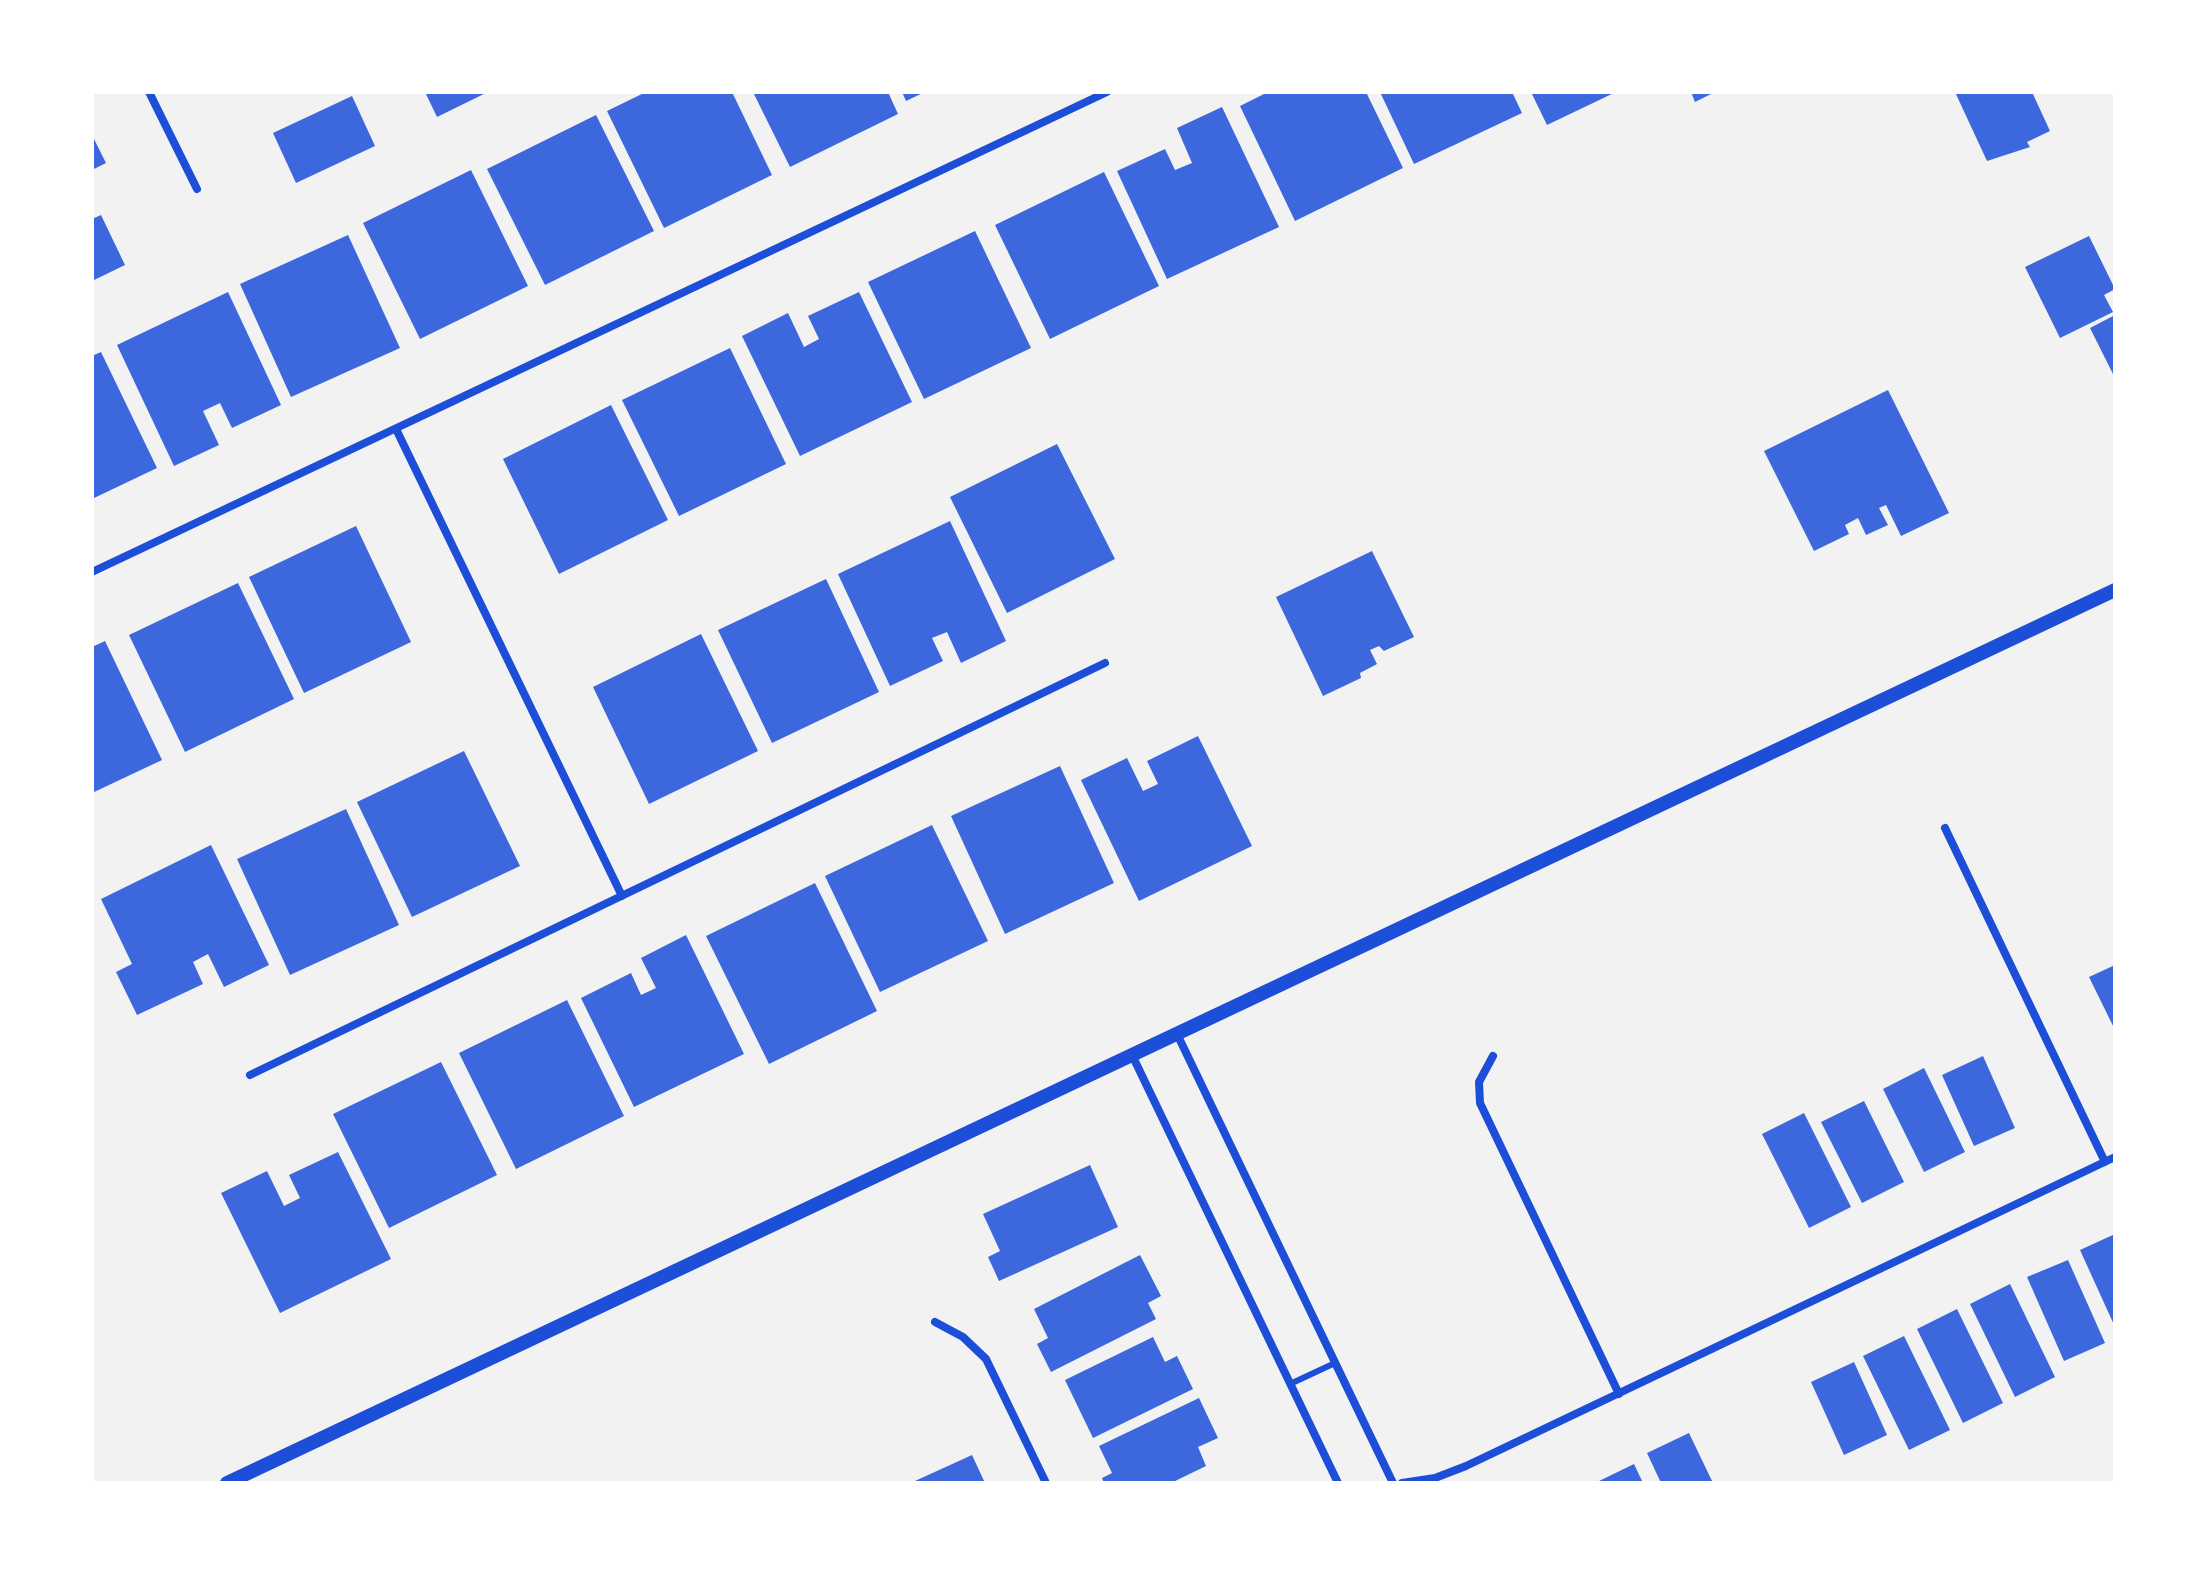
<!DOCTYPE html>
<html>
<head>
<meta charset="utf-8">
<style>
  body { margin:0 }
  #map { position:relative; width:2207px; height:1575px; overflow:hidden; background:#f2f2f2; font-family:"Sofia Sans Condensed",sans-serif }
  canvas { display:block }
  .frame { position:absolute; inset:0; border:94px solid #fff; pointer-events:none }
</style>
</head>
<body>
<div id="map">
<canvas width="2207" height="1575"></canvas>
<div class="frame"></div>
</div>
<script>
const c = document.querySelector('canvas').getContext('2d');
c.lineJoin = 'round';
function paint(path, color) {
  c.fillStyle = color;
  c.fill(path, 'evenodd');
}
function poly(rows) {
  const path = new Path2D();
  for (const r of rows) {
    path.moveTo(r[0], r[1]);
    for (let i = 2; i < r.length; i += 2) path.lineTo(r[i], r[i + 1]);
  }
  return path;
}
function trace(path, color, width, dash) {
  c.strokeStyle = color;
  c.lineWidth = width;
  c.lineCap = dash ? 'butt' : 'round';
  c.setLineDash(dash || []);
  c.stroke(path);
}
const building = poly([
  [425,92,488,92,437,117],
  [646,92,732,92,772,175,664,228,607,111],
  [753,92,888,92,898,114,790,167],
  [902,92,925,92,906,101],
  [1268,92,1366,92,1403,168,1295,221,1240,106],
  [1380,92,1512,92,1522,113,1414,164],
  [1531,92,1616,92,1547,125],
  [1691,92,1715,92,1695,102],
  [1955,92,2032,92,2050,131,2027,142,2030,147,1987,161],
  [352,96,375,146,296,183,273,133],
  [1222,107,1279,227,1167,279,1117,171,1165,149,1175,170,1192,163,1177,128],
  [596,115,654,231,545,285,487,169],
  [92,135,106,163,92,170],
  [471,170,528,286,420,339,363,223],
  [1104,172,1159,286,1050,339,995,225],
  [101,215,125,265,92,281,92,219],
  [975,231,1031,348,924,399,868,282],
  [348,235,400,348,291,397,240,284],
  [2089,236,2115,289,2104,295,2113,312,2060,338,2025,267],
  [228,292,281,405,232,428,220,403,203,411,219,445,174,466,117,345],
  [859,292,912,402,800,456,742,336,788,313,804,347,819,339,808,316],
  [2115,315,2115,378,2090,328],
  [730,348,786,464,679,516,622,400],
  [101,352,157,468,92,499,92,356],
  [1888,390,1949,513,1901,536,1886,505,1879,508,1888,525,1866,535,1858,518,1845,525,1849,534,1814,551,1764,451],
  [611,405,668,520,559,574,503,459],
  [1057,444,1115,559,1007,613,950,497],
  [950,521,1006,641,961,663,947,632,932,638,943,661,890,686,838,574],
  [356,526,411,642,304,693,249,577],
  [1372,551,1414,637,1384,651,1379,646,1370,650,1377,664,1360,673,1361,678,1323,696,1276,597],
  [826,579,879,692,772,743,718,630],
  [238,583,294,699,185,752,129,635],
  [701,634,758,751,649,804,593,687],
  [105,641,162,760,92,793,92,647],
  [1198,736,1252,846,1139,901,1081,780,1127,758,1143,791,1158,784,1147,761],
  [464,751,520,866,412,917,357,802],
  [1060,766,1114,883,1005,934,951,816],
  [346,809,399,925,290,975,237,859],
  [932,825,988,941,880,992,825,876],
  [211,845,269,965,224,987,208,954,193,962,203,984,137,1015,116,972,132,964,101,899],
  [815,883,877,1011,769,1064,706,936],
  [686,935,744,1054,634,1107,581,998,631,973,641,995,656,988,641,958],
  [2115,965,2115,1030,2089,977],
  [567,1000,624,1116,516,1169,459,1053],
  [1983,1056,2015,1128,1974,1146,1942,1075],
  [441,1062,497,1175,389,1228,333,1114],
  [1924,1068,1965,1152,1924,1172,1883,1089],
  [1864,1101,1904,1182,1862,1203,1821,1122],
  [1804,1113,1851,1207,1809,1228,1762,1134],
  [338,1152,391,1259,280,1313,221,1193,267,1171,284,1206,300,1198,289,1175],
  [1090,1165,1118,1227,999,1281,988,1257,1000,1251,983,1214],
  [2115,1234,2115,1327,2080,1250],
  [1140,1255,1161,1296,1148,1303,1156,1319,1051,1372,1037,1344,1048,1338,1034,1309],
  [2068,1260,2105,1343,2064,1361,2027,1277],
  [2010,1284,2055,1377,2015,1397,1970,1304],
  [1957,1309,2003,1403,1963,1423,1917,1329],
  [1904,1336,1950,1430,1909,1450,1863,1356],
  [1153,1337,1165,1362,1177,1356,1193,1389,1093,1438,1065,1380],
  [1854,1362,1887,1435,1844,1455,1811,1382],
  [1199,1398,1218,1438,1198,1447,1206,1466,1171,1483,1104,1483,1102,1478,1112,1473,1099,1446],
  [1689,1433,1713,1483,1661,1483,1647,1453],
  [972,1455,985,1483,916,1483,915,1481],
  [1634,1464,1643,1483,1595,1483]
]);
const service = poly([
  [1290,1384,1335,1363]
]);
const minor = poly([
  [149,92,197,189],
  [396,429,622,896],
  [92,572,1107,92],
  [1945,828,2105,1162],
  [1178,1036,1393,1483],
  [1493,1056,1479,1082,1480,1103,1619,1394],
  [1133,1057,1338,1483],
  [250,1075,1105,663],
  [935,1322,963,1337,986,1359,1046,1483],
  [1402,1483,1435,1478,1466,1466,2115,1157]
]);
const tertiary = poly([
  [227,1483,2115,590]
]);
paint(building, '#3d67dc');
trace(service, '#1d4ed8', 6);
trace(minor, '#1d4ed8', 8);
trace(tertiary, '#1d4ed8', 14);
</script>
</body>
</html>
